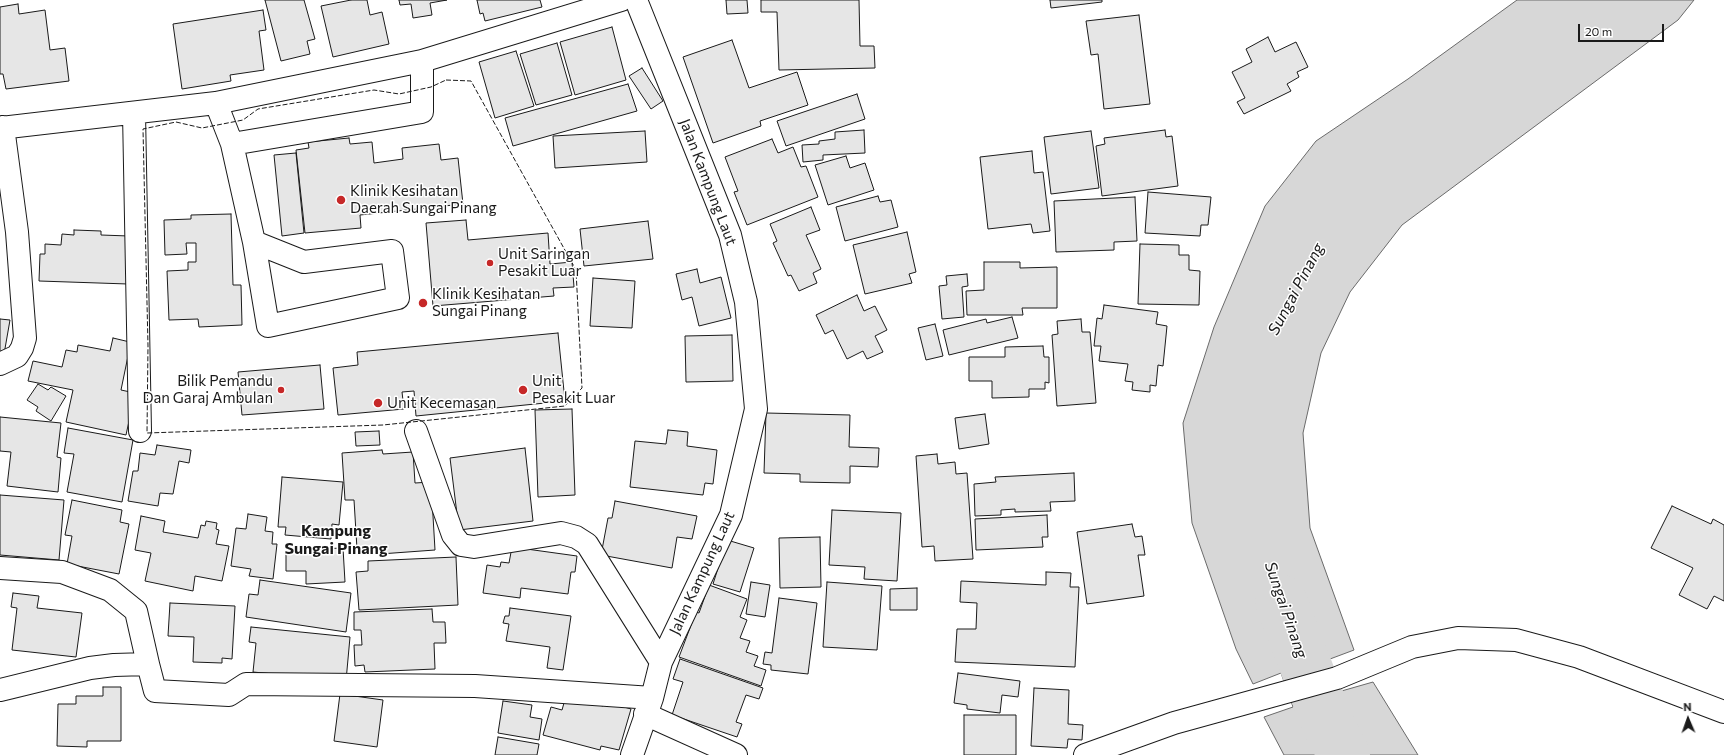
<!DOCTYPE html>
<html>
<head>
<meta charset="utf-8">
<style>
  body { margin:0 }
  #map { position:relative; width:1724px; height:755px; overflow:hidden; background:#fff; font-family:Commissioner,sans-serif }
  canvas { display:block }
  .north { position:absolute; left:1668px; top:699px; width:40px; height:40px; -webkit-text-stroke:3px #fff; paint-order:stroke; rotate:358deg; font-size:11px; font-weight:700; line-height:16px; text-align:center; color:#1a1a1a }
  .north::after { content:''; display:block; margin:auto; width:14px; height:18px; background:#1a1a1a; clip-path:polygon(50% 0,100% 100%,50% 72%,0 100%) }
  .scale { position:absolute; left:1578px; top:24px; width:86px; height:18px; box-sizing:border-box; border:2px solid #1a1a1a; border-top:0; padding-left:5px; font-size:12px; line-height:14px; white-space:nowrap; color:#1a1a1a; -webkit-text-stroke:3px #fff; paint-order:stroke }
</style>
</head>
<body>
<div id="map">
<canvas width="1724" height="755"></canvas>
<div class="north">N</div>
<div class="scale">20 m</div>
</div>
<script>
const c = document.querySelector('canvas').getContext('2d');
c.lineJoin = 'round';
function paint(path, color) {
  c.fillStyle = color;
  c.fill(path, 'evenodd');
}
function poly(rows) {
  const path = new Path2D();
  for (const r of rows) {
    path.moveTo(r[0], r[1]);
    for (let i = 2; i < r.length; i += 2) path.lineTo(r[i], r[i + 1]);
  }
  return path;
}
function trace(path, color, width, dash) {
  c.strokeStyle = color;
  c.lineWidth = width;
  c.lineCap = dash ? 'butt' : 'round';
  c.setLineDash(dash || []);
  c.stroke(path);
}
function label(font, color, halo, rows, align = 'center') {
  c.font = font + ' Commissioner,sans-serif';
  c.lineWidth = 3;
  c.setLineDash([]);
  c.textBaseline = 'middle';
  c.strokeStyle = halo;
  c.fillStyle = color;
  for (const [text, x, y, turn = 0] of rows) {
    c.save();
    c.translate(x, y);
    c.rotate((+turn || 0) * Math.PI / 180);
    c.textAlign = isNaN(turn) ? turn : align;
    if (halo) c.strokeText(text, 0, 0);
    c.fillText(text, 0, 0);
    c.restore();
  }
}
const water = poly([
  [1517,0,1694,0,1678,20,1402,225,1350,292,1321,353,1303,433,1310,528,1354,650,1306,668,1317,698,1373,682,1418,755,1284,755,1264,717,1293,707,1281,673,1253,684,1236,649,1192,523,1183,423,1214,327,1265,206,1316,141,1408,79,1517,0]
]);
const river = poly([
  [1281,601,1327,722,1344,755]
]);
const building = poly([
  [265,0,304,0,315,39,307,41,310,54,281,61,265,0],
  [351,0,367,0,370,15,382,12,389,44,333,57,321,6,351,0],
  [399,0,447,0,430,3,432,15,413,18,411,4,400,5,399,0],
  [477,0,540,0,542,7,485,21,483,13,480,14,477,0],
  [726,0,747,0,748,13,727,14,726,0],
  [761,0,859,0,860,46,874,46,875,68,779,70,777,12,761,12,761,0],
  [1050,0,1102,0,1102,2,1051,8,1050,0],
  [18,4,19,14,45,10,50,50,65,48,69,81,6,89,3,74,0,74,0,7,18,4],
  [263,10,266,30,259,31,264,70,230,75,231,81,182,89,173,24,263,10],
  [1139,15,1150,104,1104,109,1098,54,1091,55,1086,21,1139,15],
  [612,27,626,80,575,95,560,42,612,27],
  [1268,37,1275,52,1296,42,1308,67,1297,72,1299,77,1287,84,1291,91,1244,114,1237,102,1245,98,1232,72,1252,62,1246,49,1268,37],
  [732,40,749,88,797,72,808,105,760,121,761,126,713,143,683,57,732,40],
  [557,43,572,95,536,105,520,54,557,43],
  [516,51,534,106,495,118,479,62,516,51],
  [642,68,663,101,651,109,629,76,642,68],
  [628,84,637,111,513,146,505,118,628,84],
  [857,94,865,119,786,146,777,121,857,94],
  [864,130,865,153,823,155,823,160,803,162,802,145,819,144,819,141,835,139,835,132,864,130],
  [1165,130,1166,137,1172,136,1178,186,1102,196,1096,146,1105,144,1104,138,1165,130],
  [645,131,647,162,555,168,553,136,645,131],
  [1091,131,1099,188,1051,194,1044,137,1091,131],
  [349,138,350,144,372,142,374,163,403,159,402,148,439,144,441,160,458,158,463,204,360,215,361,228,305,233,296,150,309,148,308,142,349,138],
  [772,139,778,153,793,147,801,167,806,166,818,197,747,225,734,192,738,191,725,157,772,139],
  [1032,151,1034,173,1043,172,1050,231,1033,233,1031,224,988,229,980,157,1032,151],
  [296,153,304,233,282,236,274,155,296,153],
  [846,156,850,168,865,163,874,190,828,205,815,165,846,156],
  [1148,192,1211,197,1208,225,1201,225,1200,236,1145,233,1148,192],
  [878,196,880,202,891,200,898,227,845,241,836,207,878,196],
  [1135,197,1137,241,1114,242,1114,250,1056,252,1054,201,1135,197],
  [811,207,820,230,806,235,821,269,813,273,817,283,799,291,791,275,788,276,773,243,777,241,770,224,811,207],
  [231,214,233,285,241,285,242,325,199,327,198,319,169,320,167,271,188,270,188,262,196,262,196,243,186,243,187,254,165,255,164,220,191,219,191,215,231,214],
  [466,220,468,240,548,233,550,264,572,262,574,287,553,288,554,296,433,306,426,223,466,220],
  [648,221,653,259,584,266,580,229,648,221],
  [74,230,101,231,101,235,129,236,128,284,39,281,40,254,45,254,45,244,61,245,62,234,74,235,74,230],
  [907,232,916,272,909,274,912,283,865,294,853,245,907,232],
  [1140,244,1179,245,1179,255,1189,255,1189,270,1200,271,1199,305,1138,304,1140,244],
  [984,262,1020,262,1020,268,1057,267,1057,308,1022,308,1023,315,967,315,966,291,984,290,984,262],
  [697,269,700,283,721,277,731,318,699,326,692,297,682,300,676,274,697,269],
  [967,274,968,286,962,287,964,317,942,319,939,286,947,285,946,276,967,274],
  [593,278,635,281,632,328,590,326,593,278],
  [857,295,864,311,875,306,887,330,875,336,883,352,867,359,863,351,847,359,833,330,825,334,816,315,857,295],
  [1104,305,1158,312,1156,324,1167,326,1163,366,1158,365,1156,386,1150,385,1150,392,1132,390,1133,382,1125,381,1128,364,1099,361,1101,346,1094,346,1097,318,1102,319,1104,305],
  [1012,317,1018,338,949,355,943,330,986,319,987,323,1012,317],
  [0,319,10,320,3,360,0,360,0,319],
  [1081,319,1082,332,1090,332,1096,403,1057,406,1052,335,1058,334,1057,321,1081,319],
  [935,324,943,356,926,360,918,328,935,324],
  [558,333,565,401,416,416,414,391,402,392,404,409,338,415,333,368,358,365,357,352,558,333],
  [732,335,733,381,686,382,685,336,732,335],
  [113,338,134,343,128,356,121,390,135,393,126,435,66,422,73,390,28,381,33,361,62,367,66,350,77,352,78,345,110,351,113,338],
  [1043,346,1044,357,1049,357,1049,383,1045,382,1045,389,1029,389,1029,397,992,398,992,381,969,381,969,357,1005,357,1005,347,1043,346],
  [320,365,324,409,242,415,238,372,320,365],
  [38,384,48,390,51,387,66,396,51,421,36,411,38,407,27,400,38,384],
  [572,409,575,495,538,497,535,410,572,409],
  [766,413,850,415,849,447,879,448,878,467,850,466,850,483,800,482,800,474,764,473,766,413],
  [985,414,989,444,959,449,955,418,985,414],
  [0,417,61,423,57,457,61,458,58,492,7,486,11,452,0,451,0,417],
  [68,428,133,440,122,502,67,492,74,454,64,453,68,428],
  [668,430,688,432,687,446,717,450,713,484,705,483,703,495,630,487,635,441,666,444,668,430],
  [379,431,380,445,356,446,355,432,379,431],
  [157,445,191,450,189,463,179,461,173,494,160,493,158,506,128,501,133,471,138,471,140,453,155,455,157,445],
  [525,448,533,521,459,530,450,458,525,448],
  [382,450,383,454,413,452,415,483,431,482,435,550,380,554,379,547,357,549,354,500,345,500,342,453,382,450],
  [937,454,938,464,955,462,956,474,967,473,973,559,935,561,934,546,922,547,916,456,937,454],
  [1074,473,1075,501,1050,502,1051,511,1015,512,1015,509,1001,510,1001,515,975,516,974,484,996,482,995,477,1074,473],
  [282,477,343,482,339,525,332,524,331,539,285,535,286,527,278,527,282,477],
  [0,495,64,500,59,560,0,555,0,495],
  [72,500,122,510,120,522,129,524,119,574,67,564,72,536,65,535,72,500],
  [615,501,697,516,692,539,677,537,672,568,601,555,608,518,612,518,615,501],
  [1672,506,1711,524,1713,519,1724,525,1724,601,1714,596,1707,609,1679,595,1693,568,1651,548,1672,506],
  [832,510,901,513,897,581,864,579,865,567,829,565,832,510],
  [248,514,267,517,265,531,273,532,272,544,277,544,273,579,249,576,251,569,231,566,236,528,246,529,248,514],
  [1047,515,1048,537,1042,537,1043,547,976,550,975,519,1047,515],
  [141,516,165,521,163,532,198,538,201,525,205,526,206,521,217,523,216,529,219,530,216,544,229,546,222,581,195,576,193,591,145,581,151,553,135,550,141,516],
  [1132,524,1135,537,1142,536,1145,555,1138,555,1144,596,1087,604,1077,532,1132,524],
  [820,537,821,587,780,588,779,538,820,537],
  [727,540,754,548,740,592,713,584,727,540],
  [512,547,577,556,575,572,571,572,568,594,521,588,520,598,483,593,487,565,500,567,501,562,509,563,512,547],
  [343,548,345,582,306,584,306,571,286,571,286,550,343,548],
  [456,557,458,605,359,610,356,572,368,571,368,561,456,557],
  [1046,572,1071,573,1070,587,1079,587,1075,667,955,662,957,629,976,629,977,603,960,602,961,581,1046,585,1046,572],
  [260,580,351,593,346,632,246,617,249,594,258,595,260,580],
  [751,582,770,585,765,617,746,614,751,582],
  [827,582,882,586,877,650,823,647,827,582],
  [709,585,747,599,740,617,747,620,740,638,750,641,746,652,758,656,754,666,766,670,761,686,679,657,696,612,699,613,709,585],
  [917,588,917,610,890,610,890,589,917,588],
  [13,593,39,596,37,608,82,613,76,657,12,650,17,608,11,607,13,593],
  [779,598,817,603,808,674,771,670,771,665,763,664,765,652,772,653,779,598],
  [170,603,235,606,232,659,222,658,222,663,193,662,194,637,168,636,170,603],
  [510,608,571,616,563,670,547,668,550,647,506,641,509,624,503,623,505,616,509,616,510,608],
  [432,609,433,622,445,622,446,643,434,643,435,669,365,672,364,665,355,666,354,645,362,645,361,630,354,630,354,612,432,609],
  [251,627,350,637,346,681,253,672,256,643,249,642,251,627],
  [680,659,763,688,759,699,746,695,736,722,742,724,737,737,672,715,683,682,673,679,680,659],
  [958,673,1020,681,1018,697,1002,695,1000,713,967,709,967,705,954,703,958,673],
  [103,687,121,687,121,741,87,741,87,747,57,746,58,704,76,704,76,696,103,696,103,687],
  [1034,688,1069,690,1068,724,1083,725,1082,740,1068,739,1067,748,1031,746,1034,688],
  [340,694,383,700,377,747,334,741,340,694],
  [566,696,603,706,604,701,631,709,619,750,601,746,600,750,543,735,551,707,562,710,566,696],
  [503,701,532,705,530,717,542,719,539,740,498,733,503,701],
  [964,715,1016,715,1016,755,964,755,964,715],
  [498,737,539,744,537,755,495,755,498,737]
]);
const minor = poly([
  [216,103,232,144,254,242,268,326,398,298,392,251,304,262,254,242],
  [134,113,140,431],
  [0,128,216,103,422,61,621,0],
  [232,144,422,112,422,61],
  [0,364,17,356,22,348,25,338,17,232,3,127],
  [416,431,453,535,461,545,474,547,561,533,576,537,587,544,661,662],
  [0,568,62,572,110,590,136,611,148,664],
  [0,690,90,668,114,665,148,664,155,691,229,695,246,684,475,686,652,698],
  [645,714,736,755],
  [632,755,652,698,661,662,731,515,756,409,746,302,730,235,636,0],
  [1085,755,1174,723,1337,678,1412,647,1458,638,1516,640,1579,657,1724,712]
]);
const fence = poly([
  [446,80,471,81,576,270,582,388,565,406,383,425,147,433,148,346,143,129,176,122,202,128,243,120,258,109,374,90,399,94,431,87,446,80]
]);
const markers = [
  [341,200,5,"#c62828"],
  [490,263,4,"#c62828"],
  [423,303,5,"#c62828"],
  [281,390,4,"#c62828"],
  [523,390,5,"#c62828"],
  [378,403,5,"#c62828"]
];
const streetNames = [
  ["Jalan Kampung Laut",708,182,69],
  ["Jalan Kampung Laut",702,573,-65]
];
const poiNames = [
  ["Klinik Kesihatan",350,191],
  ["Daerah Sungai Pinang",350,208],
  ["Unit Saringan",498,254],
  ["Pesakit Luar",498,271],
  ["Klinik Kesihatan",432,294],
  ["Sungai Pinang",432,311],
  ["Bilik Pemandu",273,381,"right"],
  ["Dan Garaj Ambulan",273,398,"right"],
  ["Unit",532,381],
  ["Pesakit Luar",532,398],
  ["Unit Kecemasan",387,403]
];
const waterNames = [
  ["Sungai Pinang",1296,289,-62],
  ["Sungai Pinang",1286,610,71]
];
const neighbourhoodNames = [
  ["Kampung",336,531],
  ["Sungai Pinang",336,549]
];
paint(water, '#d7d7d7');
trace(water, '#6a6a6a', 1);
trace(river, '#d7d7d7', 52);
paint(building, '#e6e6e6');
trace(building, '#1a1a1a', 1);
trace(minor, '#1a1a1a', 24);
trace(minor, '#fff', 22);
trace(fence, '#1a1a1a', 1, [5, 2]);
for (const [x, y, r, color] of markers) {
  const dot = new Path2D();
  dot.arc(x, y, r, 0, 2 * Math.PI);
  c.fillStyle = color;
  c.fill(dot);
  trace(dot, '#fff', 1.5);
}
label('15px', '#1a1a1a', '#fff', streetNames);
label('15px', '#1a1a1a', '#fff', poiNames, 'left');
label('italic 16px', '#1a1a1a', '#fff', waterNames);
label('bold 16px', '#1a1a1a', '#fff', neighbourhoodNames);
</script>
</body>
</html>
